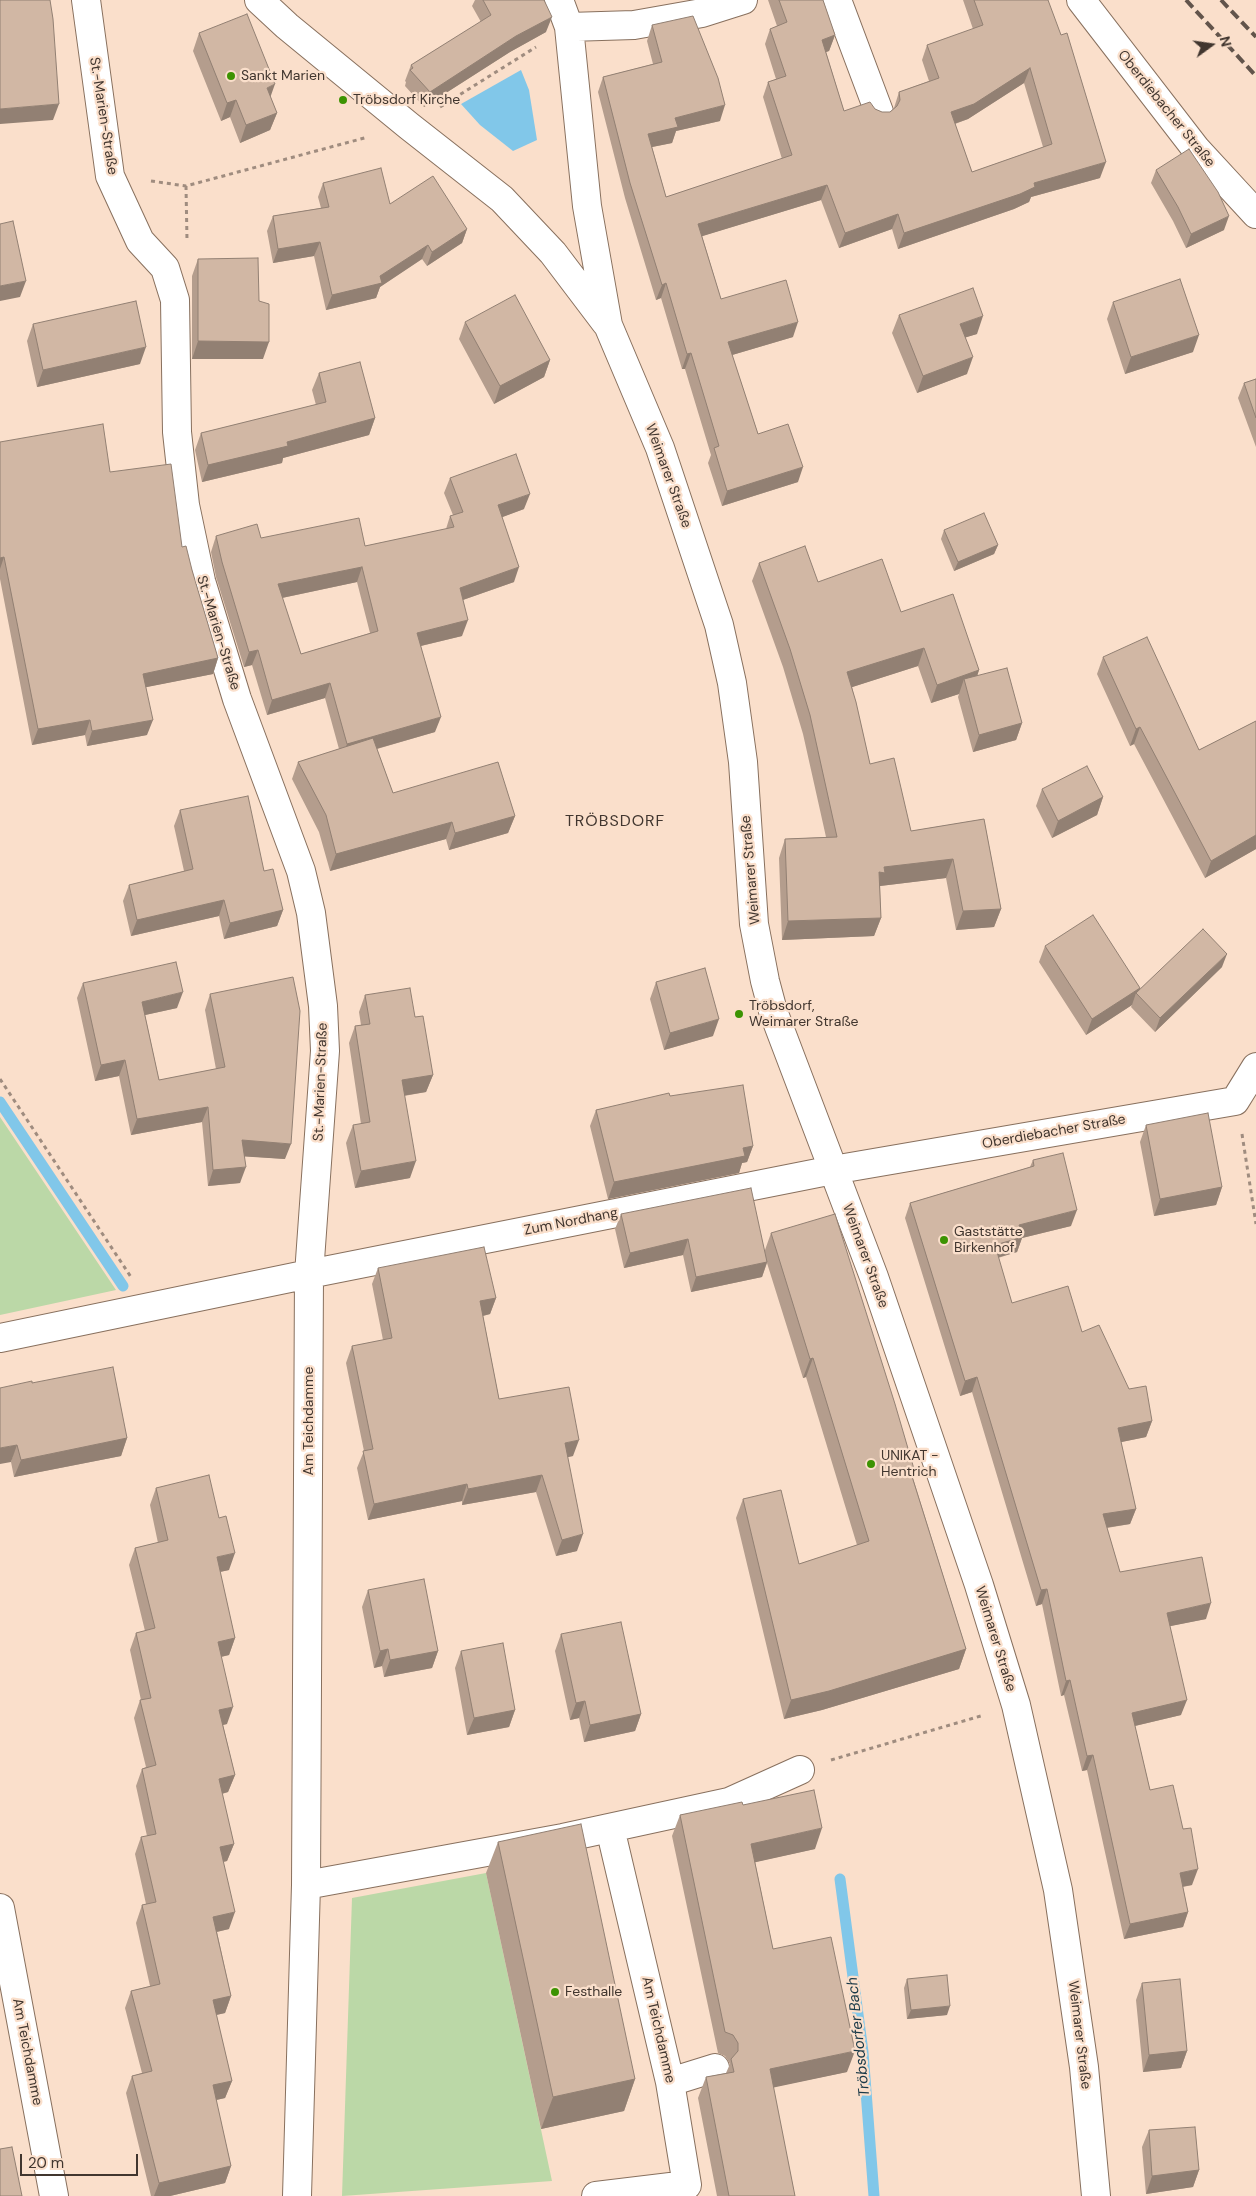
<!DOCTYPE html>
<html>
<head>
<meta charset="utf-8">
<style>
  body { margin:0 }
  #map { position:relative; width:1256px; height:2196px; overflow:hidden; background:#fadfcb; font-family:"DM Sans",sans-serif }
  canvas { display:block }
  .north { position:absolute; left:1186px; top:20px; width:50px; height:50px; -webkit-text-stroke:4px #fadfcb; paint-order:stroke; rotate:76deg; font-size:14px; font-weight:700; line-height:20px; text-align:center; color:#41362f }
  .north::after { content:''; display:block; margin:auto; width:18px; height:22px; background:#41362f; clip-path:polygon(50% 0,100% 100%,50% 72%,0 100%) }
  .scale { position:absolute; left:20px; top:2154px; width:118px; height:22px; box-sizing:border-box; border:2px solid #41362f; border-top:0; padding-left:6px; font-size:15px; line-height:18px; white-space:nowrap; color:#41362f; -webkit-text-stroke:4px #fadfcb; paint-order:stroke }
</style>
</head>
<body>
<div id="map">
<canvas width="1256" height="2196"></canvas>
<div class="north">N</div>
<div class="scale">20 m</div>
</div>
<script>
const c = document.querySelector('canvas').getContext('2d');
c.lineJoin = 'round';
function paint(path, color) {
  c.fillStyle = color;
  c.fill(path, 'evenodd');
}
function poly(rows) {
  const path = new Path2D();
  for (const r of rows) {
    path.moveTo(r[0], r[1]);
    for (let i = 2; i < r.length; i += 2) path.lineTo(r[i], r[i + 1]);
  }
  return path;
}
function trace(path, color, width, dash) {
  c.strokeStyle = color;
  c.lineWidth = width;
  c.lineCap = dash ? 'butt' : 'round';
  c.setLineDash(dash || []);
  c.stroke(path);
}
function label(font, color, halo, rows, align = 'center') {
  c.font = font + ' "DM Sans",sans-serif';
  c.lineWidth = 4.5;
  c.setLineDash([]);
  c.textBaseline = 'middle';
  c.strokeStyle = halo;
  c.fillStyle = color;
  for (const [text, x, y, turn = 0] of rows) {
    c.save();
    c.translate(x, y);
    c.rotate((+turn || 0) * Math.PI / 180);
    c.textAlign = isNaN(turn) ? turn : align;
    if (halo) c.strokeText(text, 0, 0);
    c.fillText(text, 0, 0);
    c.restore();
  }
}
const green = poly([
  [0,1117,116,1290,0,1315],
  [486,1873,552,2181,342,2196,352,1898]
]);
const water = poly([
  [521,70,529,90,537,140,513,151,480,125,461,104]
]);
const stream = poly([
  [0,1102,123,1286],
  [840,1879,863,2052,874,2196]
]);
const path = poly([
  [440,107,536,47],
  [151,181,186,186,368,137],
  [186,186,187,240],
  [0,1079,131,1277],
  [1242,1134,1256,1224],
  [831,1760,984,1715]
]);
const minor = poly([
  [86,0,110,176,140,241,165,268,175,300,177,432,185,505,201,581,237,699,301,871,311,913,323,1006,325,1051,309,1274,306,1885,297,2196],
  [259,0,287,26,409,126,502,199,553,253,606,323],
  [559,0,569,27,587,206,608,325,660,448,719,625,732,683,743,762,754,924,765,981,773,1011,874,1277,979,1585,1016,1705,1058,1890,1084,2067,1096,2196],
  [837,0,879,112],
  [1081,0,1196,149,1256,214],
  [569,27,634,25,702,13,743,0],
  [0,1338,309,1274,833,1170,1235,1101,1256,1067],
  [306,1885,563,1838,729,1802,800,1770],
  [0,1908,54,2196],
  [670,2082,715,2068],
  [596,2196,687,2185,670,2082,610,1828]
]);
const rail = poly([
  [1186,0,1256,76],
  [1221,0,1256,37]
]);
const wall = poly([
  [475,0,544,0,546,32,510,52,424,107,405,86,406,82,405,81,411,65,481,22,472,6],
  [768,0,823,0,835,35,829,51,826,52,844,111,875,109,882,112,890,112,894,108,899,92,929,81,922,60,927,45,973,29,963,0,1048,0,1100,178,1031,197,1029,202,1014,209,898,249,892,229,839,248,821,200,702,236,721,299,793,337,732,355,758,434,798,482,722,506,708,463,711,455,685,369,682,369,661,298,656,300,625,198,598,92,603,77,653,64,647,41,652,25,720,121,676,131,672,143,652,147,666,197,782,159,763,97,768,82,776,79,765,44,770,29,777,26],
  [1024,83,1043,147,972,172,955,124,968,119],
  [199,33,271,98,277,113,270,130,240,143,230,117,221,121,193,51],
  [1156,170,1224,230,1186,248,1173,221,1151,183],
  [323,183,467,229,462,243,427,266,422,259,380,287,376,298,326,310,314,256,273,263,267,231,273,216,321,208,318,197],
  [198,259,259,301,263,359,192,359,192,276],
  [1113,302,1193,352,1125,374,1107,319],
  [899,315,977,334,966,337,967,374,917,393,892,333],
  [465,322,550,360,544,377,494,404,459,339],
  [33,324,140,364,37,387,27,341],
  [319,373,375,418,369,435,283,458,282,463,202,482,195,450,201,433,316,405,312,390],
  [1256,379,1256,447,1238,398,1244,383],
  [0,442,110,472,182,547,192,570,218,658,213,674,146,687,147,735,87,746,85,735,32,745,0,579],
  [450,478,524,509,502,517,514,582,463,600,462,636,421,646,435,732,377,749,393,793,515,816,508,833,449,850,446,839,330,871,319,832,292,779,298,762,339,749,325,698,267,715,252,665,244,667,216,577,211,552,216,536,261,538,365,546,446,529,450,516,453,515,444,493],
  [357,582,370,633,301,654,282,598],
  [944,530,998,545,994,554,954,571,941,539],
  [759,563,818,582,901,612,979,670,977,676,1022,723,1016,740,973,752,958,697,959,694,931,703,918,666,852,687,870,764,911,831,984,819,1001,909,994,927,956,930,946,878,880,886,880,887,881,918,874,936,782,940,779,858,785,839,826,837,803,734,783,667,752,581],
  [1103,657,1199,750,1256,721,1256,849,1205,878,1134,744,1130,746,1097,674],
  [1042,789,1103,797,1097,815,1052,838,1036,806],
  [180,810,264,871,283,910,277,926,224,939,219,916,131,936,123,901,129,885,184,871,174,826],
  [1045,946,1140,988,1140,990,1222,967,1155,1032,1131,1007,1132,1005,1086,1035,1039,962],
  [656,982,713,1036,664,1050,650,999],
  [83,983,177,1008,145,1015,159,1080,216,1069,205,1010,210,994,285,1159,244,1156,240,1183,208,1186,202,1122,131,1135,119,1076,95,1081,77,998],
  [365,995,415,1017,433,1075,426,1092,404,1096,410,1178,355,1188,346,1143,353,1125,361,1124,349,1043,355,1026,361,1025,359,1012],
  [670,1096,753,1146,747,1162,742,1163,739,1173,608,1199,590,1126,596,1110],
  [1146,1125,1222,1187,1216,1205,1154,1216,1140,1142],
  [1033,1160,1071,1226,1022,1238,1017,1252,998,1258,1012,1303,1082,1332,1129,1389,1152,1421,1146,1437,1121,1442,1136,1509,1130,1524,1107,1528,1120,1572,1206,1619,1170,1626,1181,1715,1135,1726,1150,1790,1192,1885,1183,1887,1188,1912,1183,1927,1124,1939,1087,1770,1082,1771,1064,1695,1061,1696,1042,1604,1036,1606,972,1392,960,1396,905,1218,910,1203,1030,1167],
  [621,1214,765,1250,771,1233,914,1469,912,1475,966,1649,959,1669,822,1710,784,1719,736,1518,743,1499,799,1564,857,1545,806,1377,803,1378,767,1263,762,1277,691,1292,683,1255,624,1268,615,1229],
  [378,1268,496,1298,490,1314,483,1316,499,1399,573,1456,567,1457,577,1551,556,1556,536,1492,462,1505,462,1501,368,1520,357,1468,364,1451,346,1363,352,1346,383,1340,372,1284],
  [32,1383,127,1438,121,1456,14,1477,11,1462],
  [156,1488,229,1570,220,1572,235,1638,229,1655,221,1657,227,1724,223,1725,235,1775,228,1792,222,1794,234,1844,227,1861,223,1862,229,1929,217,1932,231,1996,225,2013,216,2015,232,2081,225,2098,216,2100,231,2166,225,2183,170,2196,151,2196,126,2093,132,2076,142,2073,125,2008,131,1991,150,1986,136,1923,142,1905,146,1904,135,1854,141,1837,147,1836,136,1786,142,1769,146,1767,134,1718,140,1700,141,1700,130,1650,136,1633,145,1631,129,1565,135,1548,158,1543,150,1505],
  [368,1590,438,1651,432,1668,384,1677,382,1666,374,1668,362,1607],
  [561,1634,641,1714,635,1731,584,1742,579,1718,570,1720,555,1651],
  [461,1651,515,1710,509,1727,467,1735,455,1668],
  [743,1805,815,1849,755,1862,773,1949,847,2072,773,2087,795,2196,717,2196,698,2098,706,2077,726,2073,730,2064,725,2056,718,2053,672,1836,680,1815],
  [498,1842,635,2079,624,2111,541,2129,486,1873],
  [907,1979,947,2015,907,2019,904,1988],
  [1142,1983,1187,2051,1181,2068,1143,2072,1136,2000],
  [1149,2130,1199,2170,1193,2187,1146,2194,1142,2147]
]);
const shadedWall = poly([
  [552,17,546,32,510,52,424,107,430,92,516,36],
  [835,35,829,51,817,55,822,40],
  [1030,68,1024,83,968,119,945,127,951,112],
  [275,84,269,101,267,88],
  [236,100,230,117,221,121,227,103],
  [59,104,53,120,0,124,0,109],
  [725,105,720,121,676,131,672,143,642,149,648,134,675,118],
  [277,113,270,130,240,143,246,125],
  [1106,162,1100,178,1031,197,1029,202,1014,209,898,249,904,233,1034,183],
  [827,185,821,200,693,239,698,224],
  [898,214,892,229,839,248,845,233],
  [1229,216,1224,230,1186,248,1191,234],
  [467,229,462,243,427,266,432,252],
  [320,242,314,256,273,263,278,249],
  [428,245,422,259,380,287,376,298,326,310,332,295,380,276],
  [26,281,20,297,0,301,0,286],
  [666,283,661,298,656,300,662,285],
  [983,316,977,334,954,341,960,324],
  [798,322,793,337,722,358,728,342],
  [1199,335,1193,352,1125,374,1131,357],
  [198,341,269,342,263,359,192,359],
  [146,347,140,364,37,387,43,370],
  [691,353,685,369,682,369,687,354],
  [973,357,967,374,917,393,923,376],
  [550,360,544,377,494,404,500,386],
  [375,418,369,435,283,458,282,463,202,482,208,465,287,442],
  [803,467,798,482,722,506,727,491],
  [530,494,524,509,492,521,498,505],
  [998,545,994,554,954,571,958,562],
  [4,557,0,569,0,558],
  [362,567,357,582,272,600,278,584],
  [519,567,514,582,454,603,460,588],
  [468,620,462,636,412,648,417,633],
  [924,648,918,666,840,691,847,672],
  [258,650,252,665,244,667,249,652],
  [218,658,213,674,137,689,143,674],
  [979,670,973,689,964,679,959,694,931,703,937,685],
  [330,683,325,698,267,715,272,700],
  [441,717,435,732,341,759,347,744],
  [90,720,85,735,32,745,38,729],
  [153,720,147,735,87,746,92,731],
  [1022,723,1016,740,973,752,979,735],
  [1140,727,1134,744,1130,746,1136,729],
  [1103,797,1097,815,1052,838,1058,821],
  [515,816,508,833,449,850,455,833],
  [452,822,446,839,330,871,336,854],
  [1256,835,1256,849,1205,878,1211,861],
  [953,859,946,878,880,886,878,891,879,872,884,867],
  [224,900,219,916,131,936,137,920],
  [1001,909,994,927,956,930,963,911],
  [283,910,277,926,224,939,230,923],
  [881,918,874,936,782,940,788,921],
  [1227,954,1222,967,1155,1032,1160,1018],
  [1140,988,1138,995,1136,993,1132,1005,1086,1035,1092,1019],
  [183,992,177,1008,136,1017,142,1002],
  [719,1019,713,1036,664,1050,670,1033],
  [125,1060,119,1076,95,1081,101,1065],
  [433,1075,426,1092,395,1097,402,1080],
  [208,1107,202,1122,131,1135,137,1119],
  [242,1140,291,1144,285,1159,237,1156],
  [753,1146,747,1162,742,1163,739,1173,608,1199,614,1182,743,1148],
  [416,1161,410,1178,355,1188,361,1171],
  [246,1167,240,1183,208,1186,213,1170],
  [1222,1187,1216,1205,1154,1216,1160,1199],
  [1077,1210,1071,1226,1022,1238,1017,1252,989,1260,995,1245,1019,1225],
  [688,1239,683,1255,624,1268,630,1253],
  [767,1262,762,1277,691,1292,696,1277],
  [496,1298,490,1314,474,1318,480,1301],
  [813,1358,806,1377,803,1378,810,1359],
  [977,1377,972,1392,960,1396,965,1381],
  [1152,1421,1146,1437,1112,1444,1118,1428],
  [127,1438,121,1456,14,1477,21,1460],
  [579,1440,573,1456,559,1459,565,1443],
  [17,1445,11,1462,0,1464,0,1448],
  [542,1475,536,1492,462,1505,468,1489],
  [467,1484,462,1501,368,1520,374,1504],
  [1136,1509,1130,1524,1097,1529,1103,1514],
  [583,1534,577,1551,556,1556,562,1540],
  [235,1553,229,1570,210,1574,217,1557],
  [1047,1589,1042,1604,1036,1606,1041,1590],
  [1211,1603,1206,1619,1161,1628,1167,1613],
  [235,1638,229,1655,211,1659,218,1642],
  [388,1649,382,1666,374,1668,380,1651],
  [966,1649,959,1669,822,1710,784,1719,791,1700],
  [438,1651,432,1668,384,1677,390,1660],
  [1070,1680,1064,1695,1061,1696,1066,1681],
  [1187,1700,1181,1715,1126,1728,1132,1713],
  [585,1701,579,1718,570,1720,576,1703],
  [233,1707,227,1724,213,1727,219,1710],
  [515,1710,509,1727,467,1735,474,1718],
  [641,1714,635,1731,584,1742,590,1725],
  [1093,1755,1087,1770,1082,1771,1087,1756],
  [235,1775,228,1792,213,1796,219,1779],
  [822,1828,815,1849,743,1865,751,1844],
  [234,1844,227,1861,213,1864,220,1847],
  [1198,1869,1192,1885,1174,1888,1180,1873],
  [235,1912,229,1929,207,1934,213,1917],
  [1188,1912,1183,1927,1124,1939,1130,1924],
  [231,1996,225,2013,207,2017,213,2000],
  [950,2006,947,2015,907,2019,911,2010],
  [855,2051,847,2072,762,2090,770,2069],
  [1187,2051,1181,2068,1143,2072,1149,2055],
  [635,2079,624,2111,541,2129,553,2097],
  [232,2081,225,2098,207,2102,213,2085],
  [231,2166,225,2183,170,2196,154,2196,159,2183],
  [1199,2170,1193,2187,1146,2194,1152,2176]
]);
const building = poly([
  [0,0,50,0,53,19,59,104,0,109,0,0],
  [483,0,544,0,552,17,516,36,430,92,410,70,413,68,411,65,491,15,483,0],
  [779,0,823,0,835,35,822,40,844,111,870,102,875,109,882,112,890,112,897,106,900,100,899,92,939,78,927,45,983,25,974,0,1048,0,1061,35,1067,33,1106,162,1034,183,1035,187,1020,194,904,233,898,214,845,233,827,185,698,224,721,299,786,280,798,322,728,342,758,434,788,424,803,467,727,491,714,448,719,446,691,353,687,354,666,283,662,285,630,183,603,77,662,62,652,25,693,16,718,78,725,105,675,118,678,127,648,134,666,197,792,155,768,82,786,76,770,29,787,22,779,0],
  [1030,68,1052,144,972,172,951,112,974,104,1030,68],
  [247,14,275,84,267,88,277,113,246,125,236,100,227,103,199,33,247,14],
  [1189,149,1218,192,1229,216,1191,234,1178,207,1156,170,1189,149],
  [381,168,390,204,433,176,467,229,432,252,428,245,380,276,382,283,332,295,320,242,278,249,273,216,329,207,323,183,381,168],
  [13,221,26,281,0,286,0,224,13,221],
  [258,258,259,301,269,304,269,342,198,341,198,259,258,258],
  [1180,279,1199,335,1131,357,1113,302,1180,279],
  [973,288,983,316,960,324,973,357,923,376,899,315,973,288],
  [515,295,550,360,500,386,465,322,515,295],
  [136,301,146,347,43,370,33,324,136,301],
  [360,362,375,418,287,442,288,446,208,465,201,433,326,402,319,373,360,362],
  [1256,379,1256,418,1244,383,1256,379],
  [103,424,110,472,171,464,182,547,186,546,192,570,218,658,143,674,153,720,92,731,90,720,38,729,4,557,0,558,0,442,103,424],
  [516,454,530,494,498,505,519,567,460,588,468,620,417,633,441,717,347,744,330,683,272,700,258,650,249,652,222,562,216,536,257,524,261,538,359,518,365,546,454,527,450,516,463,512,450,478,516,454],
  [362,567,378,631,301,654,278,584,362,567],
  [984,513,998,545,958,562,944,530,984,513],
  [805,546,818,582,882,559,901,612,953,594,979,670,937,685,924,648,847,672,856,702,870,764,894,758,911,831,984,819,1001,909,963,911,953,859,884,867,885,873,879,872,881,918,788,921,785,839,837,837,810,715,790,649,759,563,805,546],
  [1147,637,1199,750,1256,721,1256,835,1211,861,1140,727,1136,729,1103,657,1147,637],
  [1007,668,1022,723,979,735,964,679,1007,668],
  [373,738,393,793,498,762,515,816,455,833,452,822,336,854,326,815,298,762,373,738],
  [1087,766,1103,797,1058,821,1042,789,1087,766],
  [248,796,264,871,273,869,283,910,230,923,224,900,137,920,129,885,193,869,180,810,248,796],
  [1093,915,1140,988,1092,1019,1045,946,1093,915],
  [1203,929,1227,954,1160,1018,1136,993,1203,929],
  [176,962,183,992,142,1002,159,1080,225,1067,210,994,293,977,300,1011,291,1144,242,1140,246,1167,213,1170,208,1107,137,1119,125,1060,101,1065,83,983,176,962],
  [705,968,719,1019,670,1033,656,982,705,968],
  [410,988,415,1017,423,1016,433,1075,402,1080,416,1161,361,1171,353,1125,370,1122,355,1026,370,1024,365,995,410,988],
  [743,1085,753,1146,743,1148,745,1156,614,1182,596,1110,669,1093,670,1096,743,1085],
  [1208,1113,1222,1187,1160,1199,1146,1125,1208,1113],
  [1063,1153,1077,1210,1019,1225,1023,1237,995,1245,1012,1303,1068,1286,1082,1332,1099,1325,1129,1389,1146,1386,1152,1421,1118,1428,1136,1509,1103,1514,1120,1572,1202,1557,1211,1603,1167,1613,1187,1700,1132,1713,1150,1790,1173,1785,1183,1829,1191,1828,1198,1869,1180,1873,1188,1912,1130,1924,1093,1755,1087,1756,1070,1680,1066,1681,1047,1589,1041,1590,977,1377,965,1381,910,1203,1034,1166,1033,1160,1063,1153],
  [751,1188,767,1262,696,1277,688,1239,630,1253,621,1214,751,1188],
  [835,1214,895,1404,914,1469,910,1470,966,1649,829,1691,791,1700,743,1499,781,1490,799,1564,869,1541,813,1358,810,1359,771,1233,835,1214],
  [484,1247,496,1298,480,1301,499,1399,569,1387,579,1440,565,1443,583,1534,562,1540,542,1475,468,1489,467,1484,374,1504,363,1451,373,1449,352,1346,392,1338,378,1268,484,1247],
  [113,1367,127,1438,21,1460,17,1445,0,1448,0,1388,32,1381,32,1383,113,1367],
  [209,1475,219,1518,226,1516,235,1553,217,1557,235,1638,218,1642,233,1707,219,1710,235,1775,219,1779,234,1844,220,1847,235,1912,213,1917,231,1996,213,2000,232,2081,213,2085,231,2166,159,2183,132,2076,152,2071,131,1991,160,1984,142,1905,156,1902,141,1837,156,1834,142,1769,156,1765,140,1700,151,1698,136,1633,155,1628,135,1548,168,1540,156,1488,209,1475],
  [424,1579,438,1651,390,1660,388,1649,380,1651,368,1590,424,1579],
  [621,1622,641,1714,590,1725,585,1701,576,1703,561,1634,621,1622],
  [503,1643,515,1710,474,1718,461,1651,503,1643],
  [814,1790,822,1828,751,1844,773,1949,831,1937,855,2051,770,2069,795,2196,729,2196,706,2077,734,2072,731,2059,738,2051,738,2043,733,2035,725,2032,680,1815,742,1802,743,1805,814,1790],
  [581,1824,635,2079,553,2097,498,1842,581,1824],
  [947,1975,950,2006,911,2010,907,1979,947,1975],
  [1180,1979,1187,2051,1149,2055,1142,1983,1180,1979],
  [1195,2127,1199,2170,1152,2176,1149,2130,1195,2127],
  [12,2147,22,2196,0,2196,0,2149,12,2147]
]);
const markers = [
  [231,76,5,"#3c9302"],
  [343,100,5,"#3c9302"],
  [739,1014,5,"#3c9302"],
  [944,1240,5,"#3c9302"],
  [871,1464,5,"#3c9302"],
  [555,1992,5,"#3c9302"]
];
const poiNames = [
  ["Sankt Marien",241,76],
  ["Tröbsdorf Kirche",353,100],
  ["Tröbsdorf,",749,1006],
  ["Weimarer Straße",749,1022],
  ["Gaststätte",954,1232],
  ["Birkenhof",954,1248],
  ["UNIKAT -",881,1456],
  ["Hentrich",881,1472],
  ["Festhalle",565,1992]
];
const streetNames = [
  ["Oberdiebacher Straße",1166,109,51],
  ["St.-Marien-Straße",103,116,81],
  ["Weimarer Straße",668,476,70],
  ["St.-Marien-Straße",218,633,73],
  ["Weimarer Straße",751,870,-95],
  ["St.-Marien-Straße",321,1082,-88],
  ["Oberdiebacher Straße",1054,1132,-10],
  ["Zum Nordhang",571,1222,-11],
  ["Weimarer Straße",865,1256,70],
  ["Am Teichdamme",309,1421,-90],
  ["Weimarer Straße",995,1639,73],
  ["Am Teichdamme",658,2030,77],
  ["Weimarer Straße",1079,2035,83],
  ["Am Teichdamme",27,2052,79]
];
const waterNames = [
  ["Tröbsdorfer Bach",859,2037,-96]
];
const quarterNames = [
  ["TRÖBSDORF",615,822]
];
paint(green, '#bbd8a7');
paint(water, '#81c7e9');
trace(stream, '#81c7e9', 11);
trace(minor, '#88705e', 30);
trace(path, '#9f8c7f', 3, [4, 4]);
trace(minor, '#fff', 28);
trace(rail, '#62544b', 4, [10, 5]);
paint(wall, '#b49d8d');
paint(shadedWall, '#928073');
paint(building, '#d1b7a4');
trace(building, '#928073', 1);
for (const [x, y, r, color] of markers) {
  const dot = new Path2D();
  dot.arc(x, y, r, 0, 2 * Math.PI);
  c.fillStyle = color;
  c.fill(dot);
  trace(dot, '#fadfcb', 2);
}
label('14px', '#41362f', '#fadfcb', poiNames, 'left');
label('14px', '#41362f', '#fadfcb', streetNames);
label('italic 15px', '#183847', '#fadfcb', waterNames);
c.letterSpacing = '1px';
label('16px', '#41362f', '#fadfcb', quarterNames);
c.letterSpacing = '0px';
</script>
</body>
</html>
